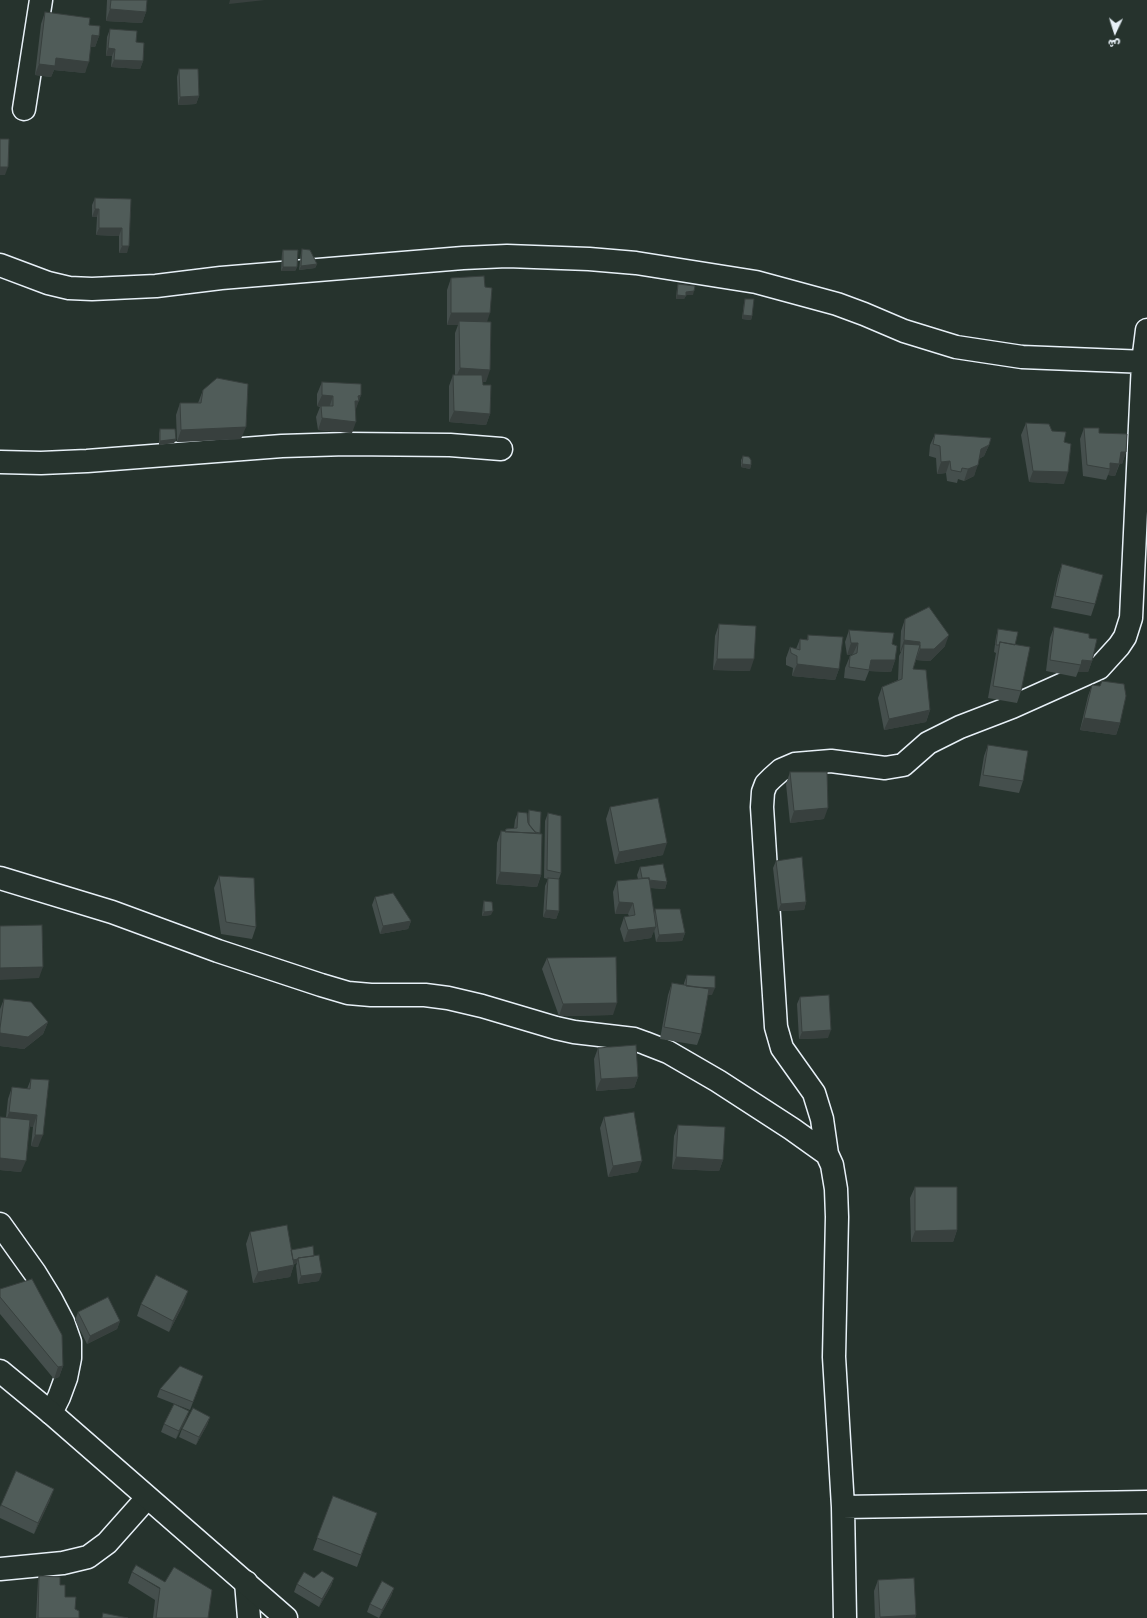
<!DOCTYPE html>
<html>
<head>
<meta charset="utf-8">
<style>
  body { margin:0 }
  #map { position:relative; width:1147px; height:1618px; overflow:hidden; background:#26332d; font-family:"Patrick Hand","Playpen Sans Arabic",sans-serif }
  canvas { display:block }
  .north { position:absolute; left:1095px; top:12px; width:40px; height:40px; -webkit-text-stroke:3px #26332d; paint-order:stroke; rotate:184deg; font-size:11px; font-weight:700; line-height:16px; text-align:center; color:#e8f1f8 }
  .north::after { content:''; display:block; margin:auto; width:14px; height:18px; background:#e8f1f8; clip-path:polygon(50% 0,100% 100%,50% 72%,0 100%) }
</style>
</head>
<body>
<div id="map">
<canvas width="1147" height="1618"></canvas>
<div class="north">ش</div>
</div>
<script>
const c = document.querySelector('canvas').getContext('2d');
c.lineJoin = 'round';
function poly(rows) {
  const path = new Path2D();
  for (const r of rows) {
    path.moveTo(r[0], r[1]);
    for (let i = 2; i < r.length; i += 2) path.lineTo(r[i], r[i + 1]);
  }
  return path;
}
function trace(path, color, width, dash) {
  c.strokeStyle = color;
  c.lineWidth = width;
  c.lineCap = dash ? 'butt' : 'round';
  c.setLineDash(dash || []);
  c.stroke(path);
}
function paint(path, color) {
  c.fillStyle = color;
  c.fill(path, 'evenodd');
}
const minor = poly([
  [24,109,41,0],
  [0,265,48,283,69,288,92,289,156,286,221,278,463,258,507,256,589,259,636,263,756,282,837,304,864,314,904,331,956,347,1022,357,1147,362],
  [0,462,41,463,87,461,282,446,346,444,450,445,501,449],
  [0,878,112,912,218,951,321,985,348,993,371,995,425,995,448,998,482,1006,556,1028,574,1032,634,1039,645,1043,668,1052,718,1081,792,1129,827,1154,832,1165,836,1189,837,1217,834,1357,843,1507,845,1618],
  [827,1154,822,1119,814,1093,782,1048,776,1027,762,807,763,792,766,784,772,778,781,770,795,764,831,761,885,768,903,765,928,743,960,727,1012,707,1099,668,1119,646,1125,637,1131,618,1143,362,1147,330],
  [0,1224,35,1273,51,1299,63,1322,70,1342,70,1358,66,1378,59,1397,51,1413],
  [843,1507,1147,1502],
  [0,1569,63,1563,88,1557,107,1543,147,1498],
  [246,1582,249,1618]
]);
const major = poly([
  [0,1371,51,1413,286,1618]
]);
const wall = poly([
  [107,0,147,0,146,12,142,23,106,21],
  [45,12,89,25,99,36,95,47,91,47,85,73,54,70,51,77,35,75,41,24],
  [110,29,136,42,143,61,140,69,111,67,112,56,106,56,107,37],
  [179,69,199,96,196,104,178,105,177,77],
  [95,198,131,199,127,253,119,253,119,236,96,235,97,217,92,217,92,205],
  [302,249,317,264,315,268,299,270,301,253],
  [283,250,297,267,295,271,281,271,282,253],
  [451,278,487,322,486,382,483,382,483,385,490,414,486,425,449,422,449,386,453,375,455,375,455,333,458,325,447,325,447,290],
  [678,284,693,295,686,295,684,299,676,299,677,288],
  [745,299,752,316,751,320,742,319,744,303],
  [322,382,361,395,355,410,352,433,318,430,316,417,320,407,317,406,317,394],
  [203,390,241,439,177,442,176,415,180,403,198,403],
  [1026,423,1052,431,1064,442,1064,484,1029,482,1021,435],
  [1084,428,1099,433,1126,452,1122,464,1120,463,1115,476,1108,475,1106,480,1083,476,1080,439],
  [160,429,176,439,174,443,159,445,159,433],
  [935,434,989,445,984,456,979,459,974,476,964,481,958,479,957,483,947,481,946,473,937,474,936,458,929,456,930,445],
  [743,456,751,465,750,469,741,467,741,460],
  [1062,564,1095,604,1091,616,1051,608,1058,576],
  [905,619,945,646,930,661,916,660,913,669,930,710,926,722,884,730,878,698,882,687,898,680,899,656,901,652,900,652,901,631],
  [719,624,750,671,713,670,715,636],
  [1054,627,1089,638,1092,661,1088,672,1078,672,1076,677,1046,671,1050,638],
  [998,629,1015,645,1021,691,1017,703,988,698,996,653,994,652,996,637],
  [849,630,892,644,895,660,891,672,869,671,865,681,844,678,845,668,850,656,853,654,847,655,845,642],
  [808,635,839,669,835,680,792,676,793,668,786,665,786,658,790,647,796,649,800,639,807,640],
  [1092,685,1120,723,1116,735,1080,730,1088,696],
  [988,745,1023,781,1019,793,979,786,984,756],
  [790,772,824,819,790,823,786,784],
  [610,807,663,855,615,864,606,819],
  [529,810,540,834,541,875,537,887,496,884,497,843,501,831,505,832,506,829,514,828,515,820,518,812,528,824,528,814],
  [548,813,561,873,559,879,559,911,556,919,543,917,545,886,548,879,544,878,545,821],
  [776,861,806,902,804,910,778,911,773,868],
  [640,867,667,882,665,889,650,888,654,913,655,909,685,933,682,941,656,942,654,930,651,938,624,942,620,929,624,917,629,916,628,914,615,914,613,892,617,881,638,879,637,875],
  [219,876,256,927,252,939,221,934,214,888],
  [375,897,411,921,408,929,380,934,372,905],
  [484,901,491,915,482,916,483,905],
  [547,958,613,1015,559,1016,542,969],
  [687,975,712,995,708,995,701,1034,697,1045,660,1039,668,995,672,983,684,985,684,983],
  [800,997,828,1038,799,1039,797,1004],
  [4,999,48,1022,43,1034,24,1049,0,1046,0,1009],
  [598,1048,638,1077,634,1088,596,1091,594,1059],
  [31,1079,49,1080,38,1147,31,1146,33,1127,30,1126,21,1172,0,1170,0,1117,6,1117,8,1099,12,1087,27,1089],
  [604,1117,638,1172,608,1177,600,1128],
  [678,1125,723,1160,719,1171,672,1169,674,1136],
  [915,1187,957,1230,953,1242,911,1242,910,1198],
  [250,1232,291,1250,314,1256,319,1281,298,1284,296,1266,297,1263,294,1264,290,1277,253,1283,246,1244],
  [0,1289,63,1366,59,1377,54,1379,0,1314],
  [184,1303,169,1332,137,1316,141,1304],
  [78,1312,120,1321,117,1329,87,1344,75,1320],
  [200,1384,190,1410,157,1397,160,1389],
  [189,1411,186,1419,176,1439,161,1432,164,1424],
  [210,1417,207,1425,196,1445,179,1437,182,1429],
  [16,1471,50,1500,34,1534,0,1518,0,1507],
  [333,1496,377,1513,357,1567,313,1550],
  [132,1572,208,1618,153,1618,155,1600,128,1583],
  [39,1576,60,1585,65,1597,75,1609,79,1618,36,1618,38,1580],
  [314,1578,334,1578,331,1586,319,1607,294,1592,297,1584],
  [878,1580,916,1615,915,1618,875,1618,874,1591],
  [394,1588,391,1596,379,1618,367,1612,370,1604]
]);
const shadedWall = poly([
  [230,0,265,0,229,4],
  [110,9,146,12,142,23,106,21],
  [92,35,99,36,95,47,88,47],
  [108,48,115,49,112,56,106,56],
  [56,58,89,62,85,73,54,70,51,77,35,75,39,64],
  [114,60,143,61,140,69,111,67],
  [199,96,196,104,178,105,180,97],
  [0,167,8,167,5,175,0,175],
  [95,209,99,209,97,217,92,217],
  [99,228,122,228,119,236,96,235],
  [122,246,129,246,127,253,119,253],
  [317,264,315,268,299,270,301,266],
  [283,267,297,267,295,271,281,271],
  [694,291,693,295,685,295,686,292],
  [677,295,686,296,684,299,676,299],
  [451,313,490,313,486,325,459,321,458,325,447,325],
  [743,315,752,316,751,320,742,319],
  [460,368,490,370,486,382,455,380],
  [322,395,333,396,329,408,317,406],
  [361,395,357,406,355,412,355,401,358,396],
  [454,411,490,414,486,425,449,422],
  [322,418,356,422,352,433,318,430],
  [246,427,241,439,177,442,181,430],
  [176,439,174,443,159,445,160,441],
  [989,445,984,456,977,460,981,449],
  [1121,452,1126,452,1122,464,1117,463],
  [950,461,946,473,937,474,941,462],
  [1110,463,1119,464,1115,476,1108,475,1110,469],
  [742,464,751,465,750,469,741,467],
  [978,465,974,476,964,481,968,469],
  [1033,471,1068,472,1064,484,1029,482],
  [949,635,945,646,930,661,916,660,920,649],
  [904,640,920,642,916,654,904,644,901,652,900,652],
  [851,643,858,643,853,654,847,655],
  [717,659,754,659,750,671,713,670],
  [871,660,895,660,891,672,869,671],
  [1082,660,1092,661,1088,672,1078,672],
  [797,664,839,669,835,680,792,676],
  [930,710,926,722,884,730,889,719],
  [1084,718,1120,723,1116,735,1080,730],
  [828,808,824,819,790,823,794,811],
  [667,843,663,855,615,864,619,852],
  [500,872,541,875,537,887,496,884],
  [642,880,667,882,665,889,639,887],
  [619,902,633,903,628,914,615,914],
  [806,902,804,910,778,911,781,904],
  [546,910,559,911,556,919,543,917],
  [493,911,491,915,482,916,484,912],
  [411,921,408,929,380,934,383,926],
  [656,927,651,938,624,942,628,930],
  [685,933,682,941,656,942,659,935],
  [43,967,39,978,0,980,0,968],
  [686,987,715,988,712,995,684,994],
  [617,1003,613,1015,559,1016,563,1004],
  [48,1022,43,1034,24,1049,0,1046,0,1033],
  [831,1030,828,1038,799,1039,802,1032],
  [638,1077,634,1088,596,1091,601,1079],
  [9,1112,37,1115,33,1127,5,1124],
  [35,1135,43,1135,38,1147,31,1146],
  [676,1157,723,1160,719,1171,672,1169],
  [0,1158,26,1161,21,1172,0,1170],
  [642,1161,638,1172,608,1177,613,1166],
  [957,1230,953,1242,911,1242,915,1231],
  [298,1259,297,1263,292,1264,293,1260],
  [294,1265,290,1277,253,1283,258,1272],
  [322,1273,319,1281,298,1284,301,1276],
  [188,1291,184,1303,169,1332,173,1321],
  [120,1321,117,1329,87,1344,90,1336],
  [63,1366,59,1377,54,1379,58,1367],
  [189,1411,186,1419,176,1439,179,1431],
  [210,1417,207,1425,196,1445,199,1437],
  [54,1489,50,1500,34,1534,38,1523],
  [334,1578,331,1586,319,1607,322,1599],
  [394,1588,391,1596,379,1618,382,1610],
  [916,1615,915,1618,880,1618,880,1617]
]);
const building = poly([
  [111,0,147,0,146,12,110,9,111,0],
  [45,12,90,18,89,25,100,26,99,36,92,35,89,62,56,58,55,66,39,64,45,12],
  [110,29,137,31,136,42,144,43,143,61,114,60,115,49,108,48,110,29],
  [179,69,198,69,199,96,180,97,179,69],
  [0,139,9,139,8,167,0,167,0,139],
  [95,198,131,199,129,246,122,246,122,228,99,228,99,209,95,209,95,198],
  [302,249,310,250,317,264,301,266,302,249],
  [283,250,298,250,297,267,283,267,283,250],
  [484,276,485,287,492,288,490,313,451,313,451,278,484,276],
  [678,284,695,286,694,291,686,292,686,296,677,295,678,284],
  [745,299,754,299,752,316,743,315,745,299],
  [459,321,491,322,490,370,460,368,459,321],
  [453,375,482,375,483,385,491,385,490,414,454,411,453,375],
  [217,378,248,384,246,427,181,430,180,403,201,403,203,390,217,378],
  [322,382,361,384,361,395,358,396,359,401,355,401,356,422,322,418,321,406,333,406,333,396,322,395,322,382],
  [1026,423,1049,424,1052,431,1066,432,1064,442,1071,444,1068,472,1033,471,1026,423],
  [1084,428,1099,428,1099,433,1127,434,1126,452,1121,452,1119,464,1110,463,1110,469,1087,465,1084,428],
  [160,429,175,429,176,439,160,441,160,429],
  [935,434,991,438,989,445,981,449,978,465,968,469,962,468,961,472,951,470,950,461,941,462,940,446,933,444,935,434],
  [743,456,749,457,751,460,751,465,742,464,743,456],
  [1062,564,1103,575,1095,604,1055,596,1062,564],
  [929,607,949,635,934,649,920,649,920,642,904,640,905,619,929,607],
  [719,624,756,626,754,659,717,659,719,624],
  [1054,627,1089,634,1089,638,1097,639,1092,661,1082,660,1081,665,1050,660,1054,627],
  [998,629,1018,632,1015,645,1000,642,999,645,996,645,998,629],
  [849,630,894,633,892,644,897,646,895,660,871,660,869,670,849,667,850,656,857,653,858,643,851,643,849,630],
  [808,635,843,637,839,669,797,664,797,656,791,653,790,647,800,650,800,639,808,640,808,635],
  [1000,642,1030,647,1021,691,993,686,1000,642],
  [904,644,920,645,913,669,926,670,930,710,889,719,882,687,902,679,904,644],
  [1102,681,1124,684,1126,696,1120,723,1084,718,1092,685,1100,686,1102,681],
  [988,745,1028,751,1023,781,983,775,988,745],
  [790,772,827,772,828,808,794,811,790,772],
  [658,798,667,843,619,852,610,807,658,798],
  [529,810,541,812,540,833,535,832,529,825,529,810],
  [518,812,527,813,528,823,536,833,505,832,506,829,517,828,518,812],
  [548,813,561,816,561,873,547,870,548,813],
  [501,831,542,834,541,875,500,872,501,831],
  [802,857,806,902,781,904,776,861,802,857],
  [663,864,667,882,649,880,649,878,642,878,640,867,663,864],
  [219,876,254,878,256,927,226,922,219,876],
  [548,878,559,879,559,911,546,910,548,878],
  [649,878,656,927,628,930,624,917,635,915,633,903,619,902,617,881,649,878],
  [393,893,411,921,383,926,375,897,393,893],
  [484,901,492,902,493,911,484,912,484,901],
  [655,909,680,909,685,933,659,935,655,909],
  [42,925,43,967,0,968,0,926,42,925],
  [616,957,617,1003,563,1004,547,958,616,957],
  [687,975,715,976,715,988,695,987,686,986,687,975],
  [672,983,709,989,701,1034,664,1027,672,983],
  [829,995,831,1030,802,1032,800,997,829,995],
  [4,999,31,1002,48,1022,28,1037,0,1033,0,1028,4,999],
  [636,1045,638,1077,601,1079,598,1048,636,1045],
  [31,1079,49,1080,43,1135,35,1135,37,1115,9,1112,12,1087,30,1089,31,1079],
  [634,1112,642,1161,613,1166,604,1117,634,1112],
  [0,1117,30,1120,26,1161,0,1158,0,1117],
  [678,1125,725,1127,723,1160,676,1157,678,1125],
  [915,1187,957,1187,957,1230,915,1231,915,1187],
  [287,1225,294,1265,258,1272,250,1232,287,1225],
  [313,1246,314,1256,298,1258,298,1259,293,1260,291,1250,313,1246],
  [319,1255,322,1273,301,1276,298,1258,319,1255],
  [156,1275,188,1291,173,1321,141,1304,156,1275],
  [32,1279,62,1335,63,1366,58,1367,0,1297,0,1289,32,1279],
  [108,1297,120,1321,90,1336,78,1312,108,1297],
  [180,1366,203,1376,193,1402,160,1389,180,1366],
  [174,1404,189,1411,179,1431,164,1424,174,1404],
  [193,1408,210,1417,199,1437,182,1429,193,1408],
  [16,1471,54,1489,38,1523,1,1505,16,1471],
  [333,1496,377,1513,361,1555,317,1538,333,1496],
  [136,1565,165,1582,174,1567,212,1590,208,1618,156,1618,160,1588,132,1572,136,1565],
  [322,1571,334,1578,322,1599,297,1584,304,1572,314,1578,322,1571],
  [39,1576,60,1577,60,1585,65,1585,65,1597,76,1597,75,1609,79,1611,79,1618,38,1618,39,1576],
  [914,1578,916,1615,880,1617,878,1580,914,1578],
  [382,1581,394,1588,382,1610,370,1604,382,1581],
  [103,1613,128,1618,102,1618,103,1613]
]);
trace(minor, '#e8f1f8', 25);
trace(major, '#e8f1f8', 25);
trace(minor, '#26332d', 22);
trace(major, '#26332d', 22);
paint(wall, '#454f4d');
paint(shadedWall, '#38403e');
paint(building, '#505c59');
trace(building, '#38403e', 1);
</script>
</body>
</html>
